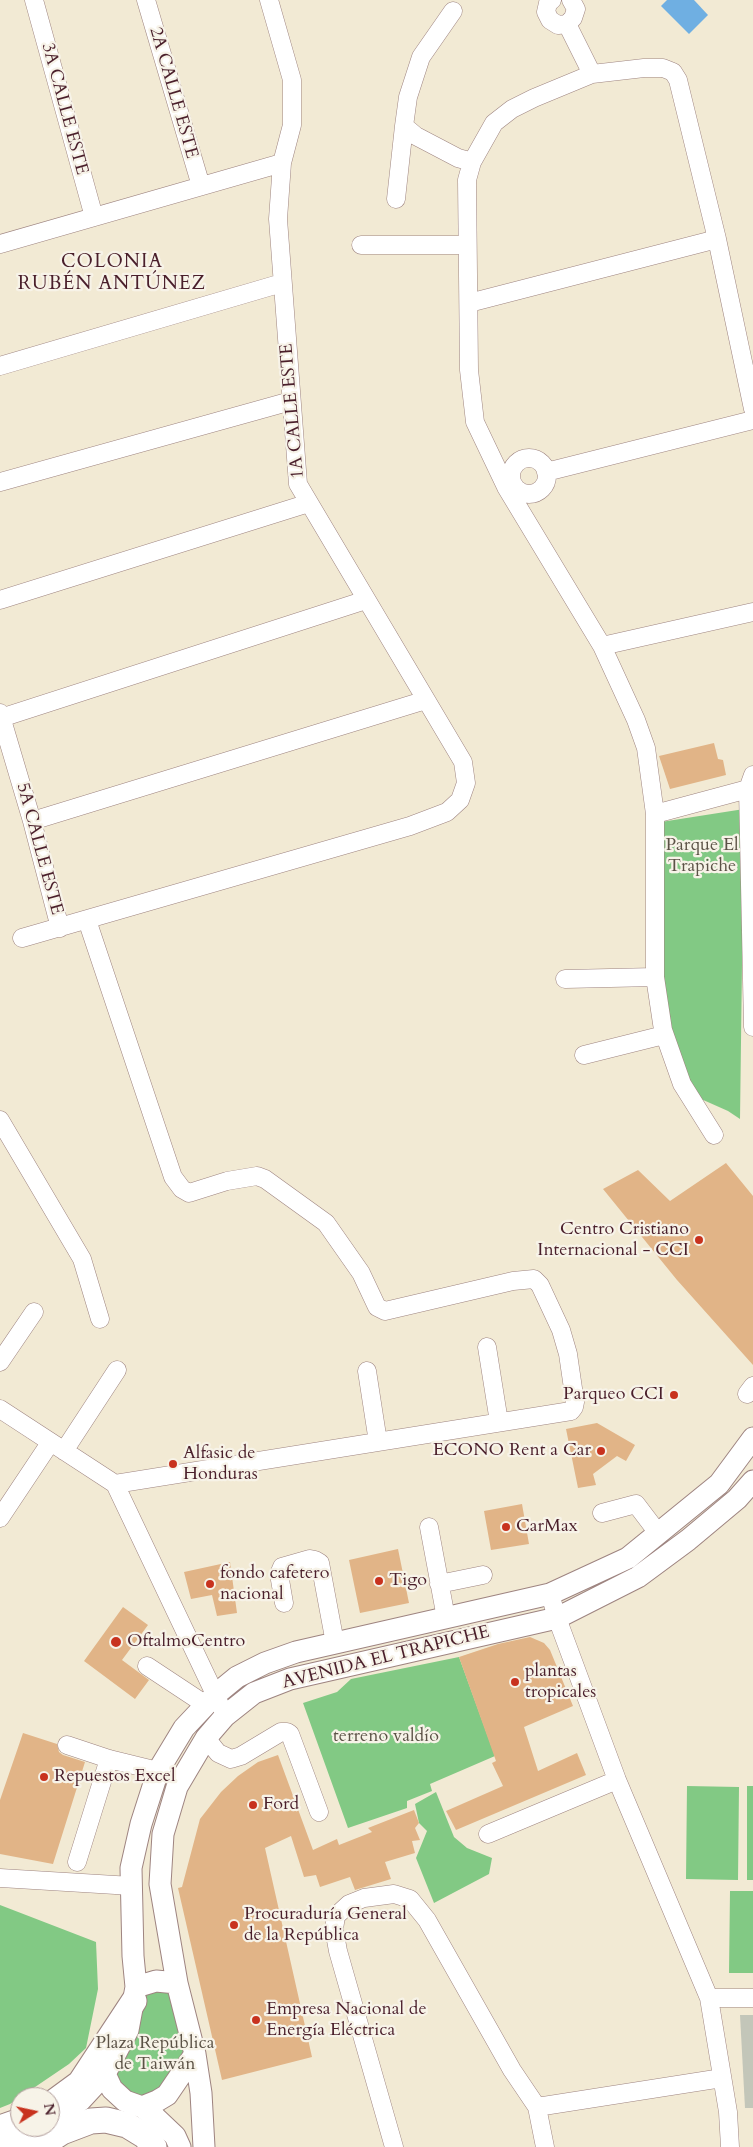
<!DOCTYPE html>
<html>
<head>
<meta charset="utf-8">
<style>
  body { margin:0 }
  #map { position:relative; width:753px; height:2147px; overflow:hidden; background:#f2ead4; font-family:Cardo,serif }
  canvas { display:block }
  .north { position:absolute; left:10px; top:2087px; width:50px; height:50px; box-sizing:border-box; background:#f7f3e8; border:1px solid #b29e9c; border-radius:50%; rotate:80deg; font-size:14px; font-weight:700; line-height:20px; text-align:center; color:#4a1f2b }
  .north::after { content:''; display:block; margin:auto; width:18px; height:22px; background:#c8321e; clip-path:polygon(50% 0,100% 100%,50% 72%,0 100%) }
</style>
</head>
<body>
<div id="map">
<canvas width="753" height="2147"></canvas>
<div class="north">N</div>
</div>
<script>
const c = document.querySelector('canvas').getContext('2d');
c.lineJoin = 'round';
function paint(path, color) {
  c.fillStyle = color;
  c.fill(path, 'evenodd');
}
function poly(rows) {
  const path = new Path2D();
  for (const r of rows) {
    if (r.length === 3) {
      path.moveTo(r[0] + r[2], r[1]);
      path.arc(r[0], r[1], r[2], 0, 2 * Math.PI);
      continue;
    }
    path.moveTo(r[0], r[1]);
    for (let i = 2; i < r.length; i += 2) path.lineTo(r[i], r[i + 1]);
  }
  return path;
}
function trace(path, color, width, dash) {
  c.strokeStyle = color;
  c.lineWidth = width;
  c.lineCap = dash ? 'butt' : 'round';
  c.setLineDash(dash || []);
  c.stroke(path);
}
function label(font, color, halo, rows, align = 'center') {
  c.font = font + ' Cardo,serif';
  c.lineWidth = 4.5;
  c.setLineDash([]);
  c.textBaseline = 'middle';
  c.strokeStyle = halo;
  c.fillStyle = color;
  for (const [text, x, y, turn = 0] of rows) {
    c.save();
    c.translate(x, y);
    c.rotate((+turn || 0) * Math.PI / 180);
    c.textAlign = isNaN(turn) ? turn : align;
    if (halo) c.strokeText(text, 0, 0);
    c.fillText(text, 0, 0);
    c.restore();
  }
}
const industrial = poly([
  [740,2015,753,2015,753,2108,745,2108]
]);
const green = poly([
  [744,809,740,1119,728,1111,701,1099,689,1080,670,1034,663,994,661,822],
  [459,1657,495,1756,430,1784,432,1791,407,1801,407,1808,348,1828,303,1703,337,1692,351,1679],
  [687,1786,739,1787,738,1880,686,1879],
  [747,1786,753,1786,753,1880,747,1880],
  [436,1792,454,1837,467,1848,492,1858,489,1874,434,1903,416,1858,427,1831,419,1823,415,1804],
  [730,1891,753,1891,753,1973,729,1973],
  [0,1905,96,1942,98,1989,86,2048,69,2064,10,2104,0,2108],
  [172,1988,188,2056,167,2089,132,2099,111,2072,139,1994]
]);
const water = poly([
  [667,0,694,0,708,15,689,34,661,6]
]);
const building = poly([
  [714,743,718,759,723,760,726,775,670,789,659,756],
  [726,1163,753,1196,753,1365,677,1280,603,1189,638,1170,670,1201],
  [597,1423,635,1445,626,1461,617,1456,593,1474,596,1485,578,1488,566,1429],
  [522,1504,529,1544,491,1550,484,1511],
  [398,1549,409,1603,360,1613,349,1560],
  [230,1562,237,1613,217,1616,212,1595,191,1599,184,1572],
  [123,1607,148,1625,122,1660,149,1680,135,1699,84,1661],
  [530,1637,544,1643,550,1650,573,1706,524,1727,538,1771,577,1753,586,1775,456,1830,446,1811,503,1786,492,1763,496,1761,459,1657,498,1644],
  [23,1733,57,1744,59,1752,63,1755,85,1762,53,1864,0,1854,0,1800],
  [278,1755,313,1850,337,1839,339,1845,372,1832,368,1828,414,1810,419,1823,415,1828,420,1840,412,1841,415,1853,385,1862,391,1879,355,1890,350,1877,320,1887,316,1875,304,1877,291,1836,265,1848,312,2057,222,2080,178,1888,182,1887,200,1819,221,1792,238,1776,258,1762]
]);
const minor = poly([
  [34,0,94,217],
  [146,0,201,186],
  [552,0,548,3,546,12,550,20,558,25,567,24,573,18,576,9,571,0],
  [453,11,421,57,408,97,404,126,416,136,458,158,472,162],
  [567,24,592,74],
  [396,199,404,126],
  [0,244,282,163],
  [361,245,467,245],
  [469,303,717,239],
  [0,366,282,283],
  [529,476,18],
  [546,472,753,420],
  [0,482,291,401],
  [0,600,309,503],
  [602,646,753,612],
  [0,713,32,821,60,928],
  [1,718,366,600],
  [753,775,748,789,753,1027],
  [655,814,748,789],
  [32,821,426,700],
  [87,920,173,1177,182,1189,189,1193,227,1181,257,1176,265,1179,326,1223,361,1273,377,1307,385,1311,513,1281,534,1279,540,1285,561,1330,568,1354,575,1402,574,1407,571,1411,115,1484],
  [22,938,410,826,447,812,460,800,466,783,463,762,298,484,278,219,282,163,292,125,292,80,269,0],
  [565,979,655,977],
  [584,1055,664,1035],
  [0,1120,82,1259,100,1319],
  [714,1135,682,1084,663,1030,655,977,655,814,646,748,636,720,602,646,506,487,475,422,469,370,467,180,472,162,494,123,512,109,534,98,592,74,644,68,663,68,673,72,678,80,717,239,753,409],
  [487,1347,499,1422],
  [0,1362,34,1312],
  [367,1371,378,1442],
  [747,1394,753,1386],
  [0,1409,115,1484,221,1707],
  [64,1451,117,1370],
  [602,1513,636,1504,658,1533],
  [0,1518,50,1443],
  [429,1527,446,1618],
  [439,1584,483,1575],
  [550,1594,557,1618,617,1780,709,1998,728,2112,730,2147],
  [284,1603,279,1574,282,1567,310,1559,315,1560,320,1563,335,1643],
  [147,1666,206,1705],
  [206,1738,218,1753,231,1759,241,1756,281,1732,287,1732,290,1734,319,1812],
  [67,1745,109,1759,158,1771],
  [488,1834,617,1780],
  [77,1862,109,1759],
  [0,1878,132,1886],
  [709,1998,753,1998],
  [537,2107,722,2078],
  [394,2147,338,1951,334,1929,336,1916,349,1904,364,1898,394,1894,410,1899,427,1920,512,2070,537,2107,545,2147]
]);
const major = poly([
  [136,1987,156,1981,177,1983],
  [105,2074,112,2089,125,2101,142,2107,156,2118,175,2136,180,2147],
  [142,2107,157,2101,167,2095,195,2054],
  [50,2123,81,2100,105,2074,128,2030,136,1987,133,1956,131,1868,141,1824,158,1771,184,1728,215,1695,237,1677,265,1663,296,1652,550,1594,628,1558,719,1484,753,1438],
  [4,2147,43,2127],
  [204,2147,201,2093,195,2054,177,1983,160,1884,163,1834,177,1787,206,1738,225,1716,254,1693,290,1679,557,1618,638,1577,688,1540,737,1499,753,1481]
]);
const highway = poly([
  [50,2105,80,2083,134,2001],
  [0,2128,20,2121],
  [39,2147,62,2132,91,2121,106,2120,127,2125,145,2136,154,2147]
]);
const markers = [
  [699,1240,5,"#c8321e"],
  [674,1395,5,"#c8321e"],
  [601,1451,5,"#c8321e"],
  [173,1464,5,"#c8321e"],
  [506,1527,5,"#c8321e"],
  [379,1581,5,"#c8321e"],
  [210,1584,5,"#c8321e"],
  [116,1642,6,"#c8321e"],
  [515,1682,5,"#c8321e"],
  [44,1777,5,"#c8321e"],
  [253,1805,5,"#c8321e"],
  [234,1925,5,"#c8321e"],
  [256,2020,5,"#c8321e"]
];
const streetNames = [
  ["2A CALLE ESTE",173,93,74],
  ["3A CALLE ESTE",64,109,75],
  ["1A CALLE ESTE",293,411,-95],
  ["5A CALLE ESTE",39,849,75],
  ["AVENIDA EL TRAPICHE",386,1658,-14]
];
const parkNames = [
  ["Parque El",702,846],
  ["Trapiche",702,867],
  ["terreno valdío",386,1737],
  ["Plaza República",155,2044],
  ["de Taiwán",155,2065]
];
const poiNames = [
  ["Centro Cristiano",689,1230,"right"],
  ["Internacional - CCI",689,1251,"right"],
  ["Parqueo CCI",664,1395,"right"],
  ["ECONO Rent a Car",591,1451,"right"],
  ["Alfasic de",183,1454],
  ["Honduras",183,1475],
  ["CarMax",516,1527],
  ["fondo cafetero",220,1574],
  ["nacional",220,1595],
  ["Tigo",389,1581],
  ["OftalmoCentro",127,1642],
  ["plantas",525,1672],
  ["tropicales",525,1693],
  ["Repuestos Excel",54,1777],
  ["Ford",263,1805],
  ["Procuraduría General",244,1915],
  ["de la República",244,1936],
  ["Empresa Nacional de",266,2010],
  ["Energía Eléctrica",266,2031]
];
const neighbourhoodNames = [
  ["COLONIA",112,263],
  ["RUBÉN ANTÚNEZ",112,285]
];
paint(industrial, '#c3c6b9');
paint(green, '#82c984');
paint(water, '#6fafe2');
paint(building, '#e1b487');
trace(minor, '#9e8480', 19);
trace(major, '#9e8480', 23);
trace(highway, '#9e8480', 27);
trace(minor, '#fff', 18);
trace(major, '#fff', 21);
trace(highway, '#fff', 25);
for (const [x, y, r, color] of markers) {
  const dot = new Path2D();
  dot.arc(x, y, r, 0, 2 * Math.PI);
  c.fillStyle = color;
  c.fill(dot);
  trace(dot, '#f7f3e8', 2);
}
label('18px', '#4a1f2b', '#f7f3e8', streetNames);
label('18px', '#5b5246', '#f7f3e8', parkNames);
label('18px', '#4a1f2b', '#f7f3e8', poiNames, 'left');
c.letterSpacing = '1px';
label('19px', '#4a1f2b', '#f7f3e8', neighbourhoodNames);
c.letterSpacing = '0px';
</script>
</body>
</html>
